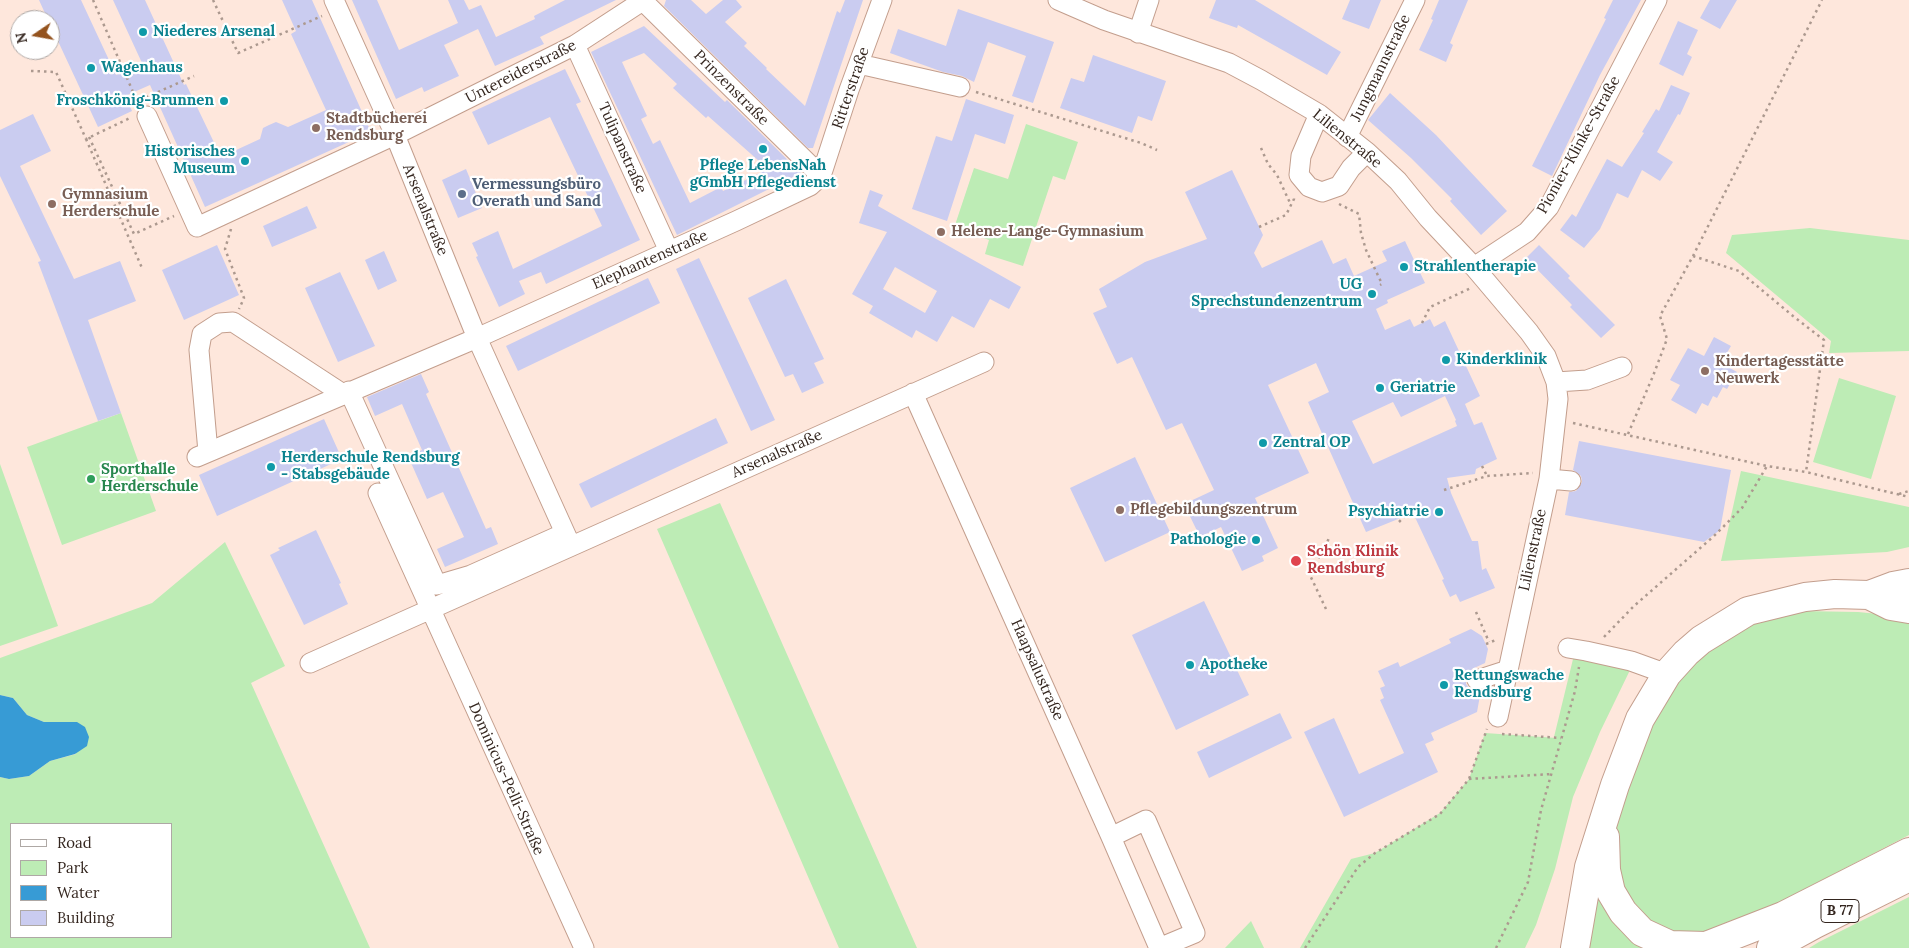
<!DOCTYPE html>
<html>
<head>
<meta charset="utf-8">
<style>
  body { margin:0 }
  #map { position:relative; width:1909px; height:948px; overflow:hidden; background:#fee7dc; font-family:Lora,serif }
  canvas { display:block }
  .legend { position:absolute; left:10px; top:823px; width:162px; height:115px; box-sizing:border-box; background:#fff; border:1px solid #aea8a5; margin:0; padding:6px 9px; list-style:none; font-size:15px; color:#34261f }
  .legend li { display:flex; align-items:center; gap:10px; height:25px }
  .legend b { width:25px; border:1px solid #aea8a5 }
  .north { position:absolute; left:10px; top:10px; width:50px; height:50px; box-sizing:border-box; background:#fff; border:1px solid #aea8a5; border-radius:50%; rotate:258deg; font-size:14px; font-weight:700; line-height:20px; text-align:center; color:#34261f }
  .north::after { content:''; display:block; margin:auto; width:18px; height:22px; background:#94531e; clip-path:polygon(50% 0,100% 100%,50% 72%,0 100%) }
</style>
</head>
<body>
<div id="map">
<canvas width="1909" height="948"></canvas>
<ul class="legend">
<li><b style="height:6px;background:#fff"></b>Road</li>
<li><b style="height:14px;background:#bdecb5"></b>Park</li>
<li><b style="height:14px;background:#379bd5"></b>Water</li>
<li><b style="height:14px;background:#caccf0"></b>Building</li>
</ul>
<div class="north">N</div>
</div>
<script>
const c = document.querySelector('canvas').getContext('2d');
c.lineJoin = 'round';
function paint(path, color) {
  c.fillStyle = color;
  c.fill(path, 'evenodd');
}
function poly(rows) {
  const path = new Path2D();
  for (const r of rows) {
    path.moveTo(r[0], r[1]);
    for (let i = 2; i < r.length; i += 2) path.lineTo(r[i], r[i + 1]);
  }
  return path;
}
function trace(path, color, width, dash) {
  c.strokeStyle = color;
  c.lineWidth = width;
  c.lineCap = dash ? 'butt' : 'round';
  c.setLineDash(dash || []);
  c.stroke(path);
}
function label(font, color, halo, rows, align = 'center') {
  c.font = font + ' Lora,serif';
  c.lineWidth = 4.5;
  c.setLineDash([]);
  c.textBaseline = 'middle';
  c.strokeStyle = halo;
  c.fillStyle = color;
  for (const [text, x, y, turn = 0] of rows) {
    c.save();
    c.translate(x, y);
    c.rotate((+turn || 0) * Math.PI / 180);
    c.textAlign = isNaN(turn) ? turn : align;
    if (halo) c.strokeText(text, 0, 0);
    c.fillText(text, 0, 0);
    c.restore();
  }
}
const green = poly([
  [1026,124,1078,142,1065,180,1053,176,1023,266,985,254,989,240,954,228,974,168,1008,179],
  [1810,228,1909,240,1909,351,1829,353,1831,341,1726,253,1732,235],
  [1839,378,1896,396,1871,479,1813,462],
  [121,413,156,511,62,545,27,447],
  [0,464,58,626,0,646],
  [1741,471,1909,507,1909,547,1887,552,1721,561],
  [720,503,917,948,839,948,657,529],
  [225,542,285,666,251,683,370,948,0,948,0,777,9,779,29,776,50,761,76,754,77,722,44,722,27,715,13,698,0,695,0,658,152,603],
  [11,824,171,824,171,937,11,937],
  [1801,611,1858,612,1909,617,1909,835,1791,896,1739,926,1672,939,1621,897,1614,838,1620,804,1659,703,1698,655,1745,626],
  [1574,655,1631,668,1600,732,1573,797,1555,869,1536,925,1525,948,1300,948,1351,859,1375,853,1440,813,1469,779,1485,733,1557,738,1554,737],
  [1593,868,1660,948,1580,948],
  [1909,897,1909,948,1809,948,1819,942],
  [1251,921,1264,948,1225,948]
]);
const water = poly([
  [0,695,13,698,27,715,44,722,77,722,85,727,89,737,87,746,75,754,50,761,29,776,9,779,0,777]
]);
const building = poly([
  [39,0,81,0,116,75,142,63,113,0,145,0,184,85,186,84,221,157,260,139,263,128,269,125,276,122,288,127,326,110,291,34,296,31,282,0,312,0,371,132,205,207,150,85,125,96,132,111,98,127,50,24,50,20,48,20],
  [352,0,377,0,399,50,458,23,448,0,464,0,469,10,481,5,496,37,535,19,534,16,565,0,616,0,540,37,544,44,495,66,478,29,444,45,459,76,424,92,422,87,396,99],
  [666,0,691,0,706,14,723,0,736,0,742,7,725,22,747,43,744,46,767,68,766,69,805,106,837,11,840,13,845,0,863,0,813,148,808,148,664,6],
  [1216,0,1255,0,1341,52,1327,75,1238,25,1237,28,1209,18],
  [1350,0,1381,0,1369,29,1342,19],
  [1439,0,1468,0,1450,43,1453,45,1446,62,1419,50,1433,20,1431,19],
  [1613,0,1641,0,1600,75,1552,176,1532,166,1606,19,1604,18],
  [1710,0,1737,0,1720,29,1700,18],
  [958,9,1054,42,1033,103,1012,96,1026,56,988,42,974,82,962,76,943,72,890,53,898,29,946,46],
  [1678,21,1698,30,1687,54,1692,57,1683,76,1659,64],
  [644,26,725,102,727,100,801,173,677,235,591,52],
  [644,53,677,84,673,88,706,118,708,116,768,169,723,191,721,187,690,203,660,140,653,144,641,119,647,116,622,62],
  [1093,55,1166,81,1152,121,1138,116,1132,133,1060,108,1071,78,1084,82],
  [565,69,581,102,576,104,640,240,546,284,541,272,519,281,525,294,499,307,476,257,478,256,472,243,498,231,513,269,602,226,550,117,488,145,472,112],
  [1671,85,1690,93,1680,115,1678,114,1657,152,1673,162,1660,181,1642,170,1628,198,1617,193,1600,229,1584,248,1560,230,1572,214,1576,217,1607,159,1622,167,1644,133,1642,132,1656,109,1659,111],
  [1390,93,1436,135,1507,211,1481,235,1450,201,1452,199,1411,158,1368,120],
  [966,99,1014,115,1005,144,975,134,947,221,912,209,936,136,952,141],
  [33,114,51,151,20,166,74,279,120,261,136,301,88,320,121,413,98,421,38,262,41,261,0,176,0,130],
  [466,169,482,208,458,218,442,180],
  [1232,170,1263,235,1254,253,1262,268,1322,240,1333,264,1346,258,1354,276,1387,261,1382,251,1405,241,1425,283,1387,300,1388,303,1376,309,1385,330,1410,319,1414,327,1430,319,1434,327,1445,321,1480,396,1465,404,1474,425,1482,422,1497,459,1476,469,1475,474,1447,478,1451,493,1472,541,1478,541,1482,570,1486,568,1495,588,1460,602,1456,594,1450,597,1442,580,1444,579,1413,513,1366,532,1308,402,1329,392,1316,363,1268,385,1309,473,1255,498,1278,548,1262,556,1264,561,1242,571,1221,527,1200,537,1184,504,1214,490,1182,423,1166,430,1132,357,1117,364,1093,313,1107,307,1099,289,1145,262,1207,239,1185,192],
  [1445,396,1456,420,1455,421,1457,426,1373,464,1352,421,1393,402,1401,417],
  [870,190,883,195,878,206,1021,287,1009,309,990,299,974,328,952,316,937,342,916,330,912,338,869,313,873,306,852,294,887,232,859,223],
  [895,267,937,291,925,313,883,289],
  [307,206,317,228,272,247,263,226],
  [217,245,239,295,184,320,162,270],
  [1539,245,1570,276,1568,278,1615,325,1601,338,1570,307,1572,305,1526,258],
  [384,251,397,281,378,290,365,260],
  [699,258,775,420,751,431,676,269],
  [340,272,375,346,338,362,305,288],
  [648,278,660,303,518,371,506,346],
  [786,279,824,359,814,363,824,383,802,393,793,374,785,377,748,298],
  [1714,337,1731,346,1721,363,1737,372,1727,389,1723,387,1717,398,1713,396,1708,406,1702,403,1696,414,1671,400,1680,385,1670,380,1688,348,1704,356],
  [421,374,429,392,426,394,486,529,491,527,498,544,445,567,437,549,464,537,443,492,427,499,408,456,422,450,402,404,375,416,367,397],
  [716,418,728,443,591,508,579,484],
  [324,419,342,459,217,516,199,475],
  [1579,441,1731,470,1720,530,1704,542,1565,515,1569,492,1576,491,1582,482,1581,476,1573,470],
  [1135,457,1170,532,1105,562,1070,488],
  [316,530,341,583,339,584,348,604,304,625,270,555,280,550,278,548],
  [1204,601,1249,695,1176,730,1132,635],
  [1471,629,1482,636,1488,649,1485,663,1472,669,1466,678,1466,684,1470,689,1475,691,1481,690,1477,712,1431,733,1434,740,1425,744,1438,772,1344,817,1304,732,1334,718,1359,774,1404,753,1380,700,1384,698,1380,688,1385,686,1378,671,1398,662,1400,667,1451,643,1449,639],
  [1280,713,1292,738,1209,778,1197,752]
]);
const path = poly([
  [93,0,137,101],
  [213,0,238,53,322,16],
  [31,71,56,72,86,139,130,118],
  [976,92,1141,143,1157,150],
  [140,100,194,76],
  [89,137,134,234,174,216],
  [86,139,142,268],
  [1261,148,1268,164,1277,175,1291,205],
  [1339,204,1359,214,1361,233,1366,250,1382,284,1380,285],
  [1259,227,1286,215,1294,199,1294,195],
  [231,229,225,249,244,298,239,309],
  [1693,256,1739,271,1793,316,1824,340,1806,472],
  [1422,323,1430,307,1471,288],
  [1573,423,1767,466,1806,472,1909,497],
  [1628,434,1653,376,1667,339,1660,316,1693,256,1822,0],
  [1482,466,1487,476],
  [1444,490,1487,476,1533,473],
  [1899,494,1909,491],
  [1399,522,1410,511,1418,508],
  [1326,609,1308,571,1325,550,1329,537],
  [1476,612,1489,642],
  [1604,637,1634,606,1714,536,1742,508,1767,466],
  [1486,644,1498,639],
  [1502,734,1561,738],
  [1469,779,1552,774],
  [1305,948,1358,867,1375,853,1440,814,1469,779,1487,729],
  [1496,948,1528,882,1541,810,1575,691,1579,667]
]);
const minor = poly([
  [334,0,395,135,477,338,571,546],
  [642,0,821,176],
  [1058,0,1104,20,1229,63,1261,80,1319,114,1367,152,1398,181,1428,218,1474,267,1529,332,1546,356,1556,382,1558,399,1549,479,1498,717],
  [1138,33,1149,0],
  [575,45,669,251],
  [859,64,960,87],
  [1319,114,1301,156,1299,175,1309,187,1322,192,1339,186,1351,168,1367,152],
  [147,116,197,227,395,135,575,45,644,0],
  [1347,137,1415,0],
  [1474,267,1527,232,1549,207,1657,0],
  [1556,382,1587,380,1622,367],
  [349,391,437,585,471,575,565,533],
  [913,393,1111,837,1159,948,1195,933,1146,820,1111,837],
  [208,452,199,350,202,334,219,323,233,322,343,394],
  [197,457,477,338,736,221,810,186,821,176,849,90,882,0],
  [1549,479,1571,481],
  [378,493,584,948],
  [1568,648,1586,651,1631,661,1667,674],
  [310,663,984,362],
  [1477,680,1508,670]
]);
const highway = poly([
  [1869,595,1891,606,1909,609],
  [1605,837,1606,870,1611,892,1623,912,1642,932,1670,945,1706,946,1783,916,1909,852],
  [1575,948,1589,867,1615,785,1640,719,1667,674,1686,653,1701,640,1748,611,1805,597,1835,594,1869,595,1893,586,1909,583],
  [1771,948,1815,924,1909,877]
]);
const markers = [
  [143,32,5,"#0f9aa8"],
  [91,68,5,"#0f9aa8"],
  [224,101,5,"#0f9aa8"],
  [316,128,5,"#8d6e63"],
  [763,149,5,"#0f9aa8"],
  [245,161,5,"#0f9aa8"],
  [462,194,5,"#5c6f8a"],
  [52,204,5,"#8d6e63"],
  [941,232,5,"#8d6e63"],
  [1404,267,5,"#0f9aa8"],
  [1372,294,5,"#0f9aa8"],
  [1446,360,5,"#0f9aa8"],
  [1705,371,5,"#8d6e63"],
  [1380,388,5,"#0f9aa8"],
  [1263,443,5,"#0f9aa8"],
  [271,467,5,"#0f9aa8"],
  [91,479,5,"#2e9e5b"],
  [1120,510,5,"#8d6e63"],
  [1439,512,5,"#0f9aa8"],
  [1256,540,5,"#0f9aa8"],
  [1296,561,6,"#e0444e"],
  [1190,665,5,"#0f9aa8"],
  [1444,685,5,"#0f9aa8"]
];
const shields = [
  [1840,911,38]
];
const shieldNames = [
  ["B 77",1840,911]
];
const cultureNames = [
  ["Niederes Arsenal",153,32],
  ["Wagenhaus",101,68],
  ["Froschkönig-Brunnen",214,101,"right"],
  ["Historisches",235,152,"right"],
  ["Museum",235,169,"right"],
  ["Pflege LebensNah",763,166,"center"],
  ["gGmbH Pflegedienst",763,183,"center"],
  ["Strahlentherapie",1414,267],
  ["UG",1362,285,"right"],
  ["Sprechstundenzentrum",1362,302,"right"],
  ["Kinderklinik",1456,360],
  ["Geriatrie",1390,388],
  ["Zentral OP",1273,443],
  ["Herderschule Rendsburg",281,458],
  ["- Stabsgebäude",281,475],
  ["Psychiatrie",1429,512,"right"],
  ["Pathologie",1246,540,"right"],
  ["Apotheke",1200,665],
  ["Rettungswache",1454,676],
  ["Rendsburg",1454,693]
];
const streetNames = [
  ["Jungmannstraße",1381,68,-64],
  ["Untereiderstraße",521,72,-27],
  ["Prinzenstraße",731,88,45],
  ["Ritterstraße",851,88,-71],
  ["Lilienstraße",1347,139,39],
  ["Pionier-Klinke-Straße",1579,145,-61],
  ["Tulipanstraße",622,148,66],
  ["Arsenalstraße",425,210,68],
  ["Elephantenstraße",650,260,-24],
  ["Arsenalstraße",777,454,-24],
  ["Lilienstraße",1533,550,-78],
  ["Haapsalustraße",1037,670,66],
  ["Dominicus-Pelli-Straße",506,779,66]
];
const educationNames = [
  ["Stadtbücherei",326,119],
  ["Rendsburg",326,136],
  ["Gymnasium",62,195],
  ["Herderschule",62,212],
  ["Helene-Lange-Gymnasium",951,232],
  ["Kindertagesstätte",1715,362],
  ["Neuwerk",1715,379],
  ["Pflegebildungszentrum",1130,510]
];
const serviceNames = [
  ["Vermessungsbüro",472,185],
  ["Overath und Sand",472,202]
];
const leisureNames = [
  ["Sporthalle",101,470],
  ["Herderschule",101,487]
];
const healthNames = [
  ["Schön Klinik",1307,552],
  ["Rendsburg",1307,569]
];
paint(green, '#bdecb5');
paint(water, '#379bd5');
paint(building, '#caccf0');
trace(minor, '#c39e8d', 21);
trace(highway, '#c39e8d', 30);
trace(path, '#ac998f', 2.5, [2.5, 4]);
trace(minor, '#fff', 19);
trace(highway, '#fff', 28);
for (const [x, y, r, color] of markers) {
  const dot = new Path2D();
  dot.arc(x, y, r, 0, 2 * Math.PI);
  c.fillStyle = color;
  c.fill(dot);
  trace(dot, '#fff', 2);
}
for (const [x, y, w] of shields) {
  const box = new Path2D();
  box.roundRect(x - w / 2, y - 11.5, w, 23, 4);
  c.fillStyle = '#fff';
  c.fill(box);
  trace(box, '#34261f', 1);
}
label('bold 14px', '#34261f', null, shieldNames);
label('bold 15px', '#0d838f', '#fff', cultureNames, 'left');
label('15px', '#34261f', '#fff', streetNames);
label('bold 15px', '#785e54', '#fff', educationNames, 'left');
label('bold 15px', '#4e5e75', '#fff', serviceNames, 'left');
label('bold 15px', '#27864d', '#fff', leisureNames, 'left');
label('bold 15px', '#be3a42', '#fff', healthNames, 'left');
</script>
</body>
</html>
